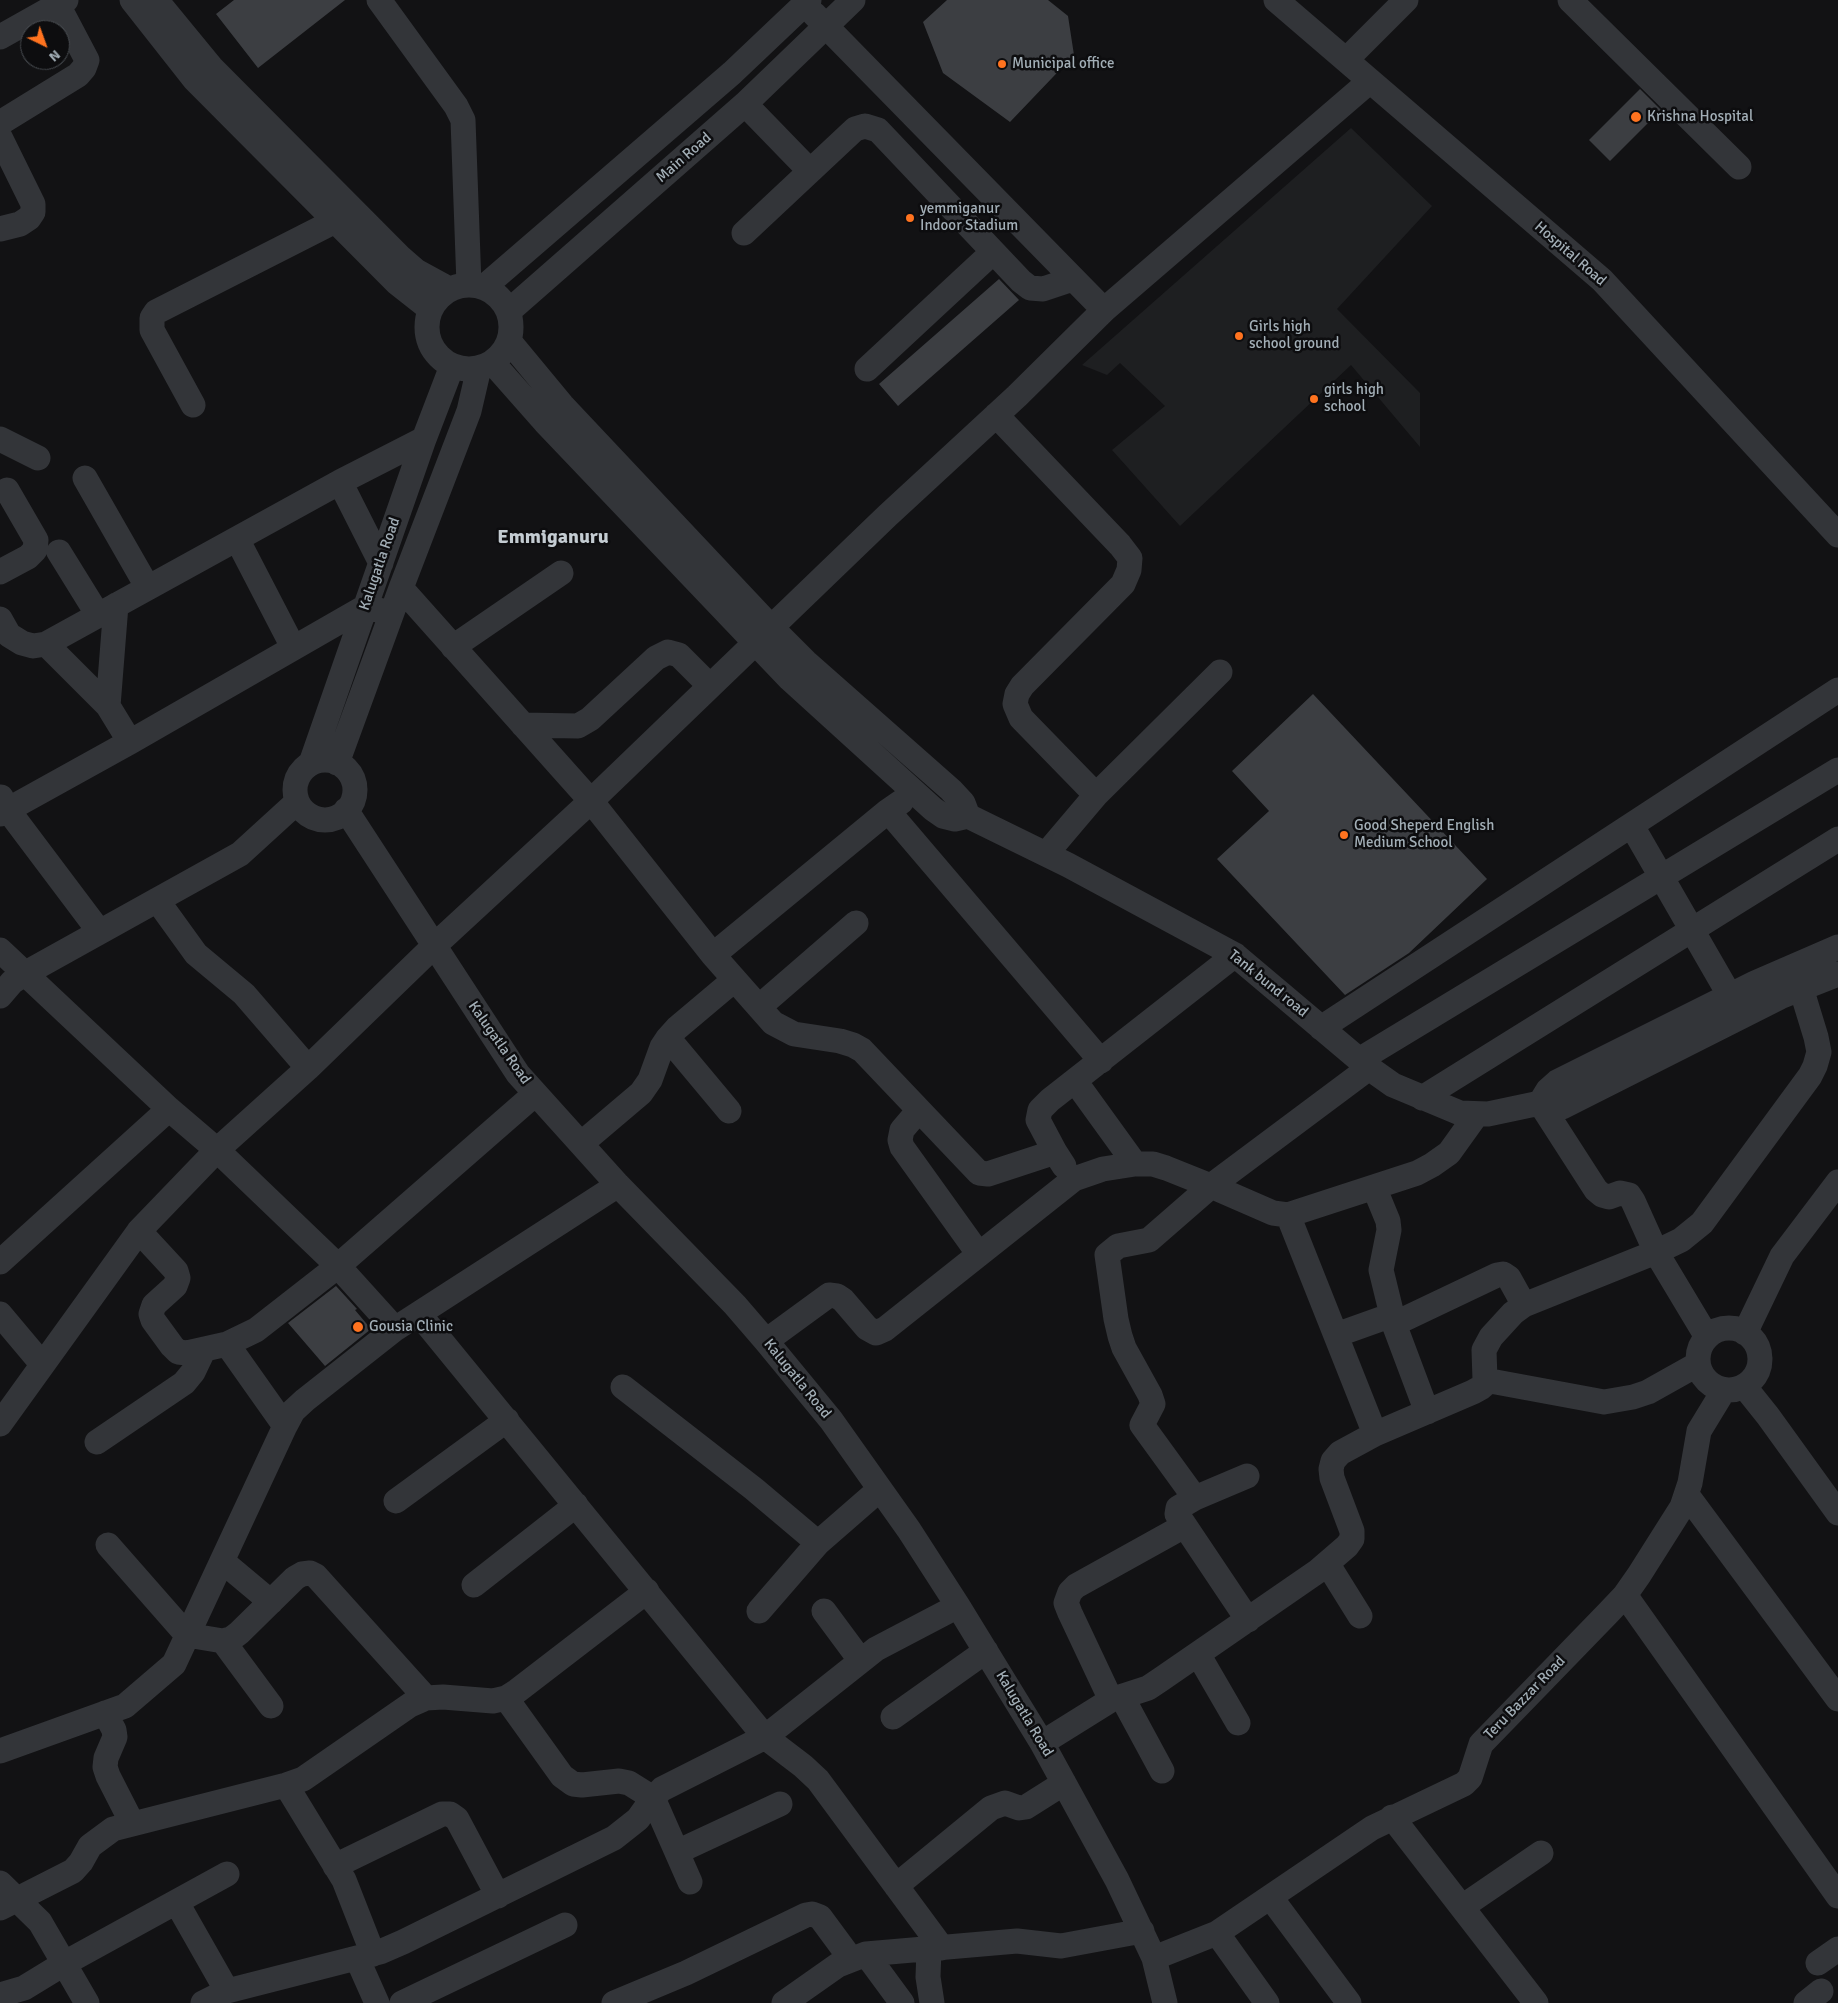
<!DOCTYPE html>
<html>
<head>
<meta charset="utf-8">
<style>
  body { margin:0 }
  #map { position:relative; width:1838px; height:2003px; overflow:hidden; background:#121214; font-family:Signika,sans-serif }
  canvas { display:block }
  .north { position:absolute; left:20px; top:20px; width:50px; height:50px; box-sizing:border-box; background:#0d0d0f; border:1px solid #494d52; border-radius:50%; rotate:138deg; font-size:14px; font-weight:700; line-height:20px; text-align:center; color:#a2aeb6 }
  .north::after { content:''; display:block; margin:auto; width:18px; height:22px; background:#ff731f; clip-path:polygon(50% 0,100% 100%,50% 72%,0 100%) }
</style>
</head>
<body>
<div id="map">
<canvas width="1838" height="2003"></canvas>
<div class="north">N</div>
</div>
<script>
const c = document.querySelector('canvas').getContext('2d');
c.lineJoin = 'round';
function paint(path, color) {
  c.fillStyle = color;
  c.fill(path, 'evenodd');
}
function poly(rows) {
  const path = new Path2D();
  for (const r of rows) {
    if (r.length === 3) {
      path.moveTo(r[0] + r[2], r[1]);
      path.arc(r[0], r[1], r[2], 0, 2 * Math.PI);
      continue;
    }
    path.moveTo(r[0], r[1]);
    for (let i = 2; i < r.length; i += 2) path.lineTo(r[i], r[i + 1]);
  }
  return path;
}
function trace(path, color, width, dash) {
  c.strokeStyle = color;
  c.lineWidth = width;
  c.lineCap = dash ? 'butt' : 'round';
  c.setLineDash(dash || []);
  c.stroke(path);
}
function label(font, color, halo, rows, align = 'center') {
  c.font = font + ' Signika,sans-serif';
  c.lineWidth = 5;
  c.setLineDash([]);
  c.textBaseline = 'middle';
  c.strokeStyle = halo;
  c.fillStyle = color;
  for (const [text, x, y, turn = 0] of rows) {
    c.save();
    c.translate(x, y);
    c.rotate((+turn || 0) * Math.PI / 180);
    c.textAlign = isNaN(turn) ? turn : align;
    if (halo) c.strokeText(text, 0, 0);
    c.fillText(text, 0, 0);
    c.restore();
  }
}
const built = poly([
  [1351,128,1432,206,1337,309,1420,393,1420,447,1351,365,1180,526,1112,450,1165,406,1120,363,1107,375,1082,365]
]);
const building = poly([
  [234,0,345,0,258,68,216,14],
  [947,0,1048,0,1068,16,1074,55,1010,122,943,73,923,22],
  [1640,89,1661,110,1610,161,1589,140],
  [999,279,1019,300,898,406,879,384],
  [1313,694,1487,879,1409,953,1345,995,1217,859,1269,811,1232,771],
  [336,1286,357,1309,355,1310,371,1329,325,1366,288,1323]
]);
const minor = poly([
  [132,0,195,80,397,283,430,309],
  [156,0,211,67,401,258,416,271,449,289],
  [379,0,456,106,463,120,469,285],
  [1276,0,1602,280,1838,535],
  [1570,0,1739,167],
  [814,14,1104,310],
  [0,37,66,0],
  [1346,60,1406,0],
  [745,104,810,171],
  [0,123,78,75,84,68,87,60,58,5],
  [0,137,33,204,33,212,29,218,20,224,0,229],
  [744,233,855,129,865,126,878,130,1021,281,1030,288,1043,289,1073,279],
  [469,327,42],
  [484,287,732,73,809,0],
  [509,311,745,104,853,0],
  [509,341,562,405,771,627,806,662,951,790,963,803,968,816],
  [492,362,545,422,790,679,933,809,943,816,955,819,968,816],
  [867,369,993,252],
  [193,405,152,330,152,318,156,312,335,221],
  [996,415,1120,545,1130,558,1129,570,1123,584,1022,686,1017,694,1015,704,1021,718,1096,795,1046,854],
  [0,439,38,458],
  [85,478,148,588],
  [340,482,381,563],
  [237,539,293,647],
  [59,552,98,615],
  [0,572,28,557,35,550,36,540,7,490],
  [401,588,591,801,713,955,773,1023,794,1034,840,1041,853,1045,862,1050,979,1173,988,1174,1055,1152],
  [0,619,9,635,22,643,33,646,46,644,340,482,424,439],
  [46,644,108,706,130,742],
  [453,647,561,573],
  [108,706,116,605],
  [523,725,578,726,590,719,656,658,668,652,679,655,710,686],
  [325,790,30],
  [311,763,424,439,452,366],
  [337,763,401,588,469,411,479,368],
  [1096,795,1220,672],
  [1,797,8,810,99,931],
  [346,810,518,1074,618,1185,735,1305,766,1341,831,1420,909,1530,958,1606,1042,1743,1117,1880,1154,1958,1165,2003],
  [888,811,1101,1061],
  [0,814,130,742,365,607,391,613],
  [968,816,1068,865,1235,955,1369,1068,1393,1085,1460,1113,1488,1114,1540,1103,1562,1107,1780,997,1838,974],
  [1632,826,1730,996],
  [157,900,196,954,244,994,308,1068],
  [0,950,169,1109,217,1150,338,1266,395,1329],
  [713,955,888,811,901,802],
  [0,996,12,982,26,973,240,854,297,802],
  [759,1007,856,923],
  [1321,1028,1838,690],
  [668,1038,729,1111],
  [1359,1060,1838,770],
  [1075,1081,1135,1164],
  [1422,1098,1838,839],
  [1540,1103,1548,1090,1557,1082,1755,983,1838,947],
  [1540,1103,1596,1190,1602,1195,1609,1197,1620,1193,1629,1195,1633,1201,1656,1252,1707,1337],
  [919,1110,902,1130,900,1140,902,1147,978,1253],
  [582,1143,641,1093,650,1080,662,1047,668,1038,677,1028,734,980],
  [1064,1166,1055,1152,1038,1120,1040,1110,1050,1100,1235,955],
  [1374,1187,1388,1221,1389,1230,1381,1270,1392,1315],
  [1288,1215,1375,1434,1473,1392,1482,1387,1485,1380,1484,1350,1491,1337,1513,1313,1524,1305,1656,1252,1681,1240,1702,1223,1810,1076,1815,1066,1819,1052,1816,1037,1801,988],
  [139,1231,176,1271,178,1278,175,1286,154,1305,151,1314,153,1320,172,1346,178,1352,187,1353,227,1344,256,1330,338,1266,535,1094],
  [0,1262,169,1109],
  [0,1314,42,1364],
  [419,1314,765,1737,803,1766,818,1780,942,1948],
  [1729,1359,31],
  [1745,1333,1782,1256,1838,1182],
  [1336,1335,1392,1315,1394,1324],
  [766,1341,829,1295,837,1296,843,1300,867,1328,876,1333,885,1329,1074,1179,1103,1169,1135,1164,1153,1164,1166,1168,1211,1186,1369,1068],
  [227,1344,285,1426],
  [1485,1380,1604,1402,1633,1397,1648,1392,1698,1364],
  [1744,1386,1768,1416,1838,1513],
  [623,1387,754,1489,818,1543],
  [1427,1412,1394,1324,1497,1275,1503,1274,1509,1278,1524,1305],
  [0,1424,139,1231,217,1150,308,1068,434,946,591,801,887,516,1017,396,1104,310,1370,81],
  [97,1442,184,1383,193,1372,204,1349],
  [1687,1495,1838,1699],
  [1195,1498,1247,1476],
  [396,1501,507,1420],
  [108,1545,187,1635,223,1641,231,1639,239,1633,295,1578,302,1574,310,1573,316,1576,426,1698],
  [222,1561,271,1602],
  [1327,1563,1360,1616],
  [474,1585,576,1505],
  [1625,1595,1838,1896],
  [759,1611,818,1543,880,1489],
  [824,1611,861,1661],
  [1248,1620,1177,1514,1178,1508,1195,1498,1142,1425,1153,1404,1150,1395,1124,1348,1120,1336,1116,1319,1107,1255,1118,1246,1149,1240,1211,1186,1273,1213,1288,1215,1417,1173,1432,1165,1449,1153,1477,1114],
  [223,1641,271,1706],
  [1198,1654,1238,1723],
  [1122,1697,1162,1771],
  [506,1698,562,1776,573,1784,582,1785,619,1781,629,1783,653,1798,690,1882],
  [1111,1700,1070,1613,1066,1603,1070,1592,1076,1586,1184,1526],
  [105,1713,114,1730,115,1737,106,1758,105,1767,108,1776,132,1823],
  [893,1717,986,1651],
  [1042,1743,1111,1700,1148,1688,1160,1680,1318,1571,1347,1546,1352,1539,1352,1531,1332,1478,1331,1469,1333,1461,1340,1453,1375,1434],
  [0,1751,125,1706,174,1664,285,1426,293,1411,305,1400,395,1329,618,1185],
  [286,1785,344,1880,373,1954],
  [1392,1817,1536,2003],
  [677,1852,780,1804],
  [335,1866,442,1814,450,1814,457,1819,498,1896],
  [0,1883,40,1922,87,2003],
  [896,1886,991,1808,1005,1803,1019,1808,1026,1807,1064,1783],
  [1271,1898,1349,2003],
  [177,1903,227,1991],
  [1462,1907,1541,1853],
  [0,1908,73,1871,81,1862,90,1846,113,1829,286,1785,303,1779,410,1705,426,1698,443,1697,493,1701,506,1698,517,1691,647,1591],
  [1217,1933,1267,2003],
  [929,1949,928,1977,932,2003],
  [866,1954,902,2003],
  [357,1958,377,2003],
  [1154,1958,1217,1933,1372,1828,1464,1784,1470,1778,1481,1744,1609,1612,1625,1595,1639,1575,1682,1507,1690,1483,1699,1431,1724,1390],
  [1818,1963,1838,1949],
  [0,1995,24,1988,65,1963,227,1874],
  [203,2003,227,1991,380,1952,403,1942,614,1838,638,1819,653,1798,662,1789,765,1737,876,1649,958,1606],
  [402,2003,565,1925],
  [614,2003,686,1973,806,1915,812,1914,820,1917,851,1959],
  [784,2003,838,1965,866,1954,1017,1941,1061,1946,1142,1931],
  [1806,2003,1821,1991]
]);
const markers = [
  [1002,64,5,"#ff731f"],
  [1636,117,6,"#ff731f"],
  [910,218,5,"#ff731f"],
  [1239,336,5,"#ff731f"],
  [1314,399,5,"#ff731f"],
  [1344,835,5,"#ff731f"],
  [358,1327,6,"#ff731f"]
];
const poiNames = [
  ["Municipal office",1012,64],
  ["Krishna Hospital",1647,117],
  ["yemmiganur",920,209],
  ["Indoor Stadium",920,226],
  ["Girls high",1249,327],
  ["school ground",1249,344],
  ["girls high",1324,390],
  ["school",1324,407],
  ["Good Sheperd English",1354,826],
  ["Medium School",1354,843],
  ["Gousia Clinic",369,1327]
];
const streetNames = [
  ["Main Road",684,158,-41],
  ["Hospital Road",1570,254,41],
  ["Kalugatla Road",380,564,-71],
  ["Tank bund road",1268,984,39],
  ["Kalugatla Road",499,1043,55],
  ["Kalugatla Road",797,1379,51],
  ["Teru Bazzar Road",1525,1698,-46],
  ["Kalugatla Road",1024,1714,59]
];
const districtNames = [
  ["Emmiganuru",553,538]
];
paint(built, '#1e1f21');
paint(building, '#3c3e42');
trace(minor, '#333539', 25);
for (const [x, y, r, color] of markers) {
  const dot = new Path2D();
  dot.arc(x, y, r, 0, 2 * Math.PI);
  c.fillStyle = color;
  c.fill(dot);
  trace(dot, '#0d0d0f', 2);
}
label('15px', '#a2aeb6', '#0d0d0f', poiNames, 'left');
label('15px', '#a2aeb6', '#0d0d0f', streetNames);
label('bold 20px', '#c3cbd1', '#0d0d0f', districtNames);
</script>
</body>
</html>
